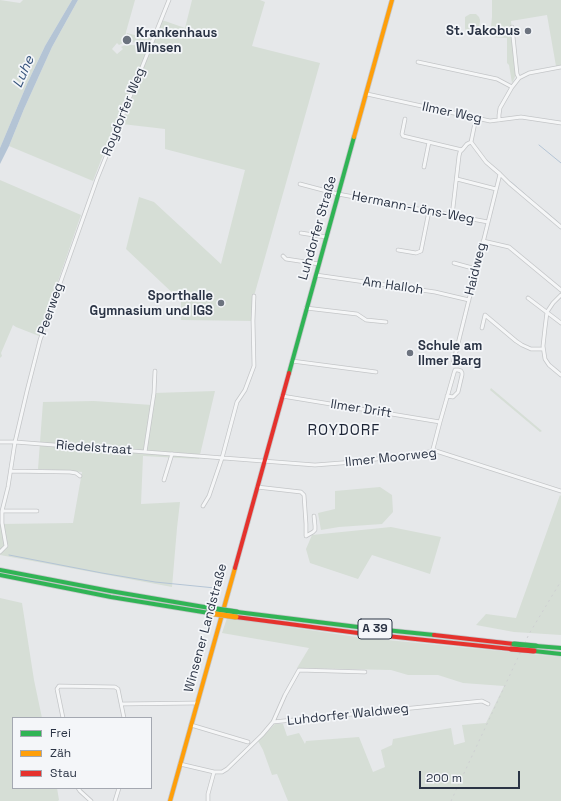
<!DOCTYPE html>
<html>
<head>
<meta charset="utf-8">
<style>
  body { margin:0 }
  #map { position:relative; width:561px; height:801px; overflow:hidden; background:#e6e8ea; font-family:"Space Grotesk",sans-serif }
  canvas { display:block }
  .legend { position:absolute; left:12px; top:717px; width:140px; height:72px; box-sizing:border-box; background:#f4f6f9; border:1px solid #a4a8b1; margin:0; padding:5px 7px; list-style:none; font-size:12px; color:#2b3445 }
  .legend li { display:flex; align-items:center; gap:8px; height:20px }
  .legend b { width:20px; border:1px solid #a4a8b1 }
  .scale { position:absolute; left:419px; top:771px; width:101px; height:18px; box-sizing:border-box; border:2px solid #2b3445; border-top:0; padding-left:5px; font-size:12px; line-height:14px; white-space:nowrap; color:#2b3445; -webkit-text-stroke:3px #f4f6f9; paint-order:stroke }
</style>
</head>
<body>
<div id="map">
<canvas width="561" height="801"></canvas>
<ul class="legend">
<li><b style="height:5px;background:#30b455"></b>Frei</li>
<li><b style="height:5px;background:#ff9f0a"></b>Zäh</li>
<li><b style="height:5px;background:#e5322d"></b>Stau</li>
</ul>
<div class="scale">200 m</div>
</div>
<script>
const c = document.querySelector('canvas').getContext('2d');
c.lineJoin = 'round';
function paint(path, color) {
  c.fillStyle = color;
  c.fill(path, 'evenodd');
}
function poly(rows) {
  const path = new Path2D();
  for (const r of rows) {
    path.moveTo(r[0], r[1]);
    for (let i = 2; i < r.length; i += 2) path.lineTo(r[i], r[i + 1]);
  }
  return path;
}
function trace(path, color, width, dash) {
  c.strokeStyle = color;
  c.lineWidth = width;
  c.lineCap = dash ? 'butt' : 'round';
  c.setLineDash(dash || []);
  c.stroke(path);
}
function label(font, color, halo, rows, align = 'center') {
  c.font = font + ' "Space Grotesk",sans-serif';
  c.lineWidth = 3.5;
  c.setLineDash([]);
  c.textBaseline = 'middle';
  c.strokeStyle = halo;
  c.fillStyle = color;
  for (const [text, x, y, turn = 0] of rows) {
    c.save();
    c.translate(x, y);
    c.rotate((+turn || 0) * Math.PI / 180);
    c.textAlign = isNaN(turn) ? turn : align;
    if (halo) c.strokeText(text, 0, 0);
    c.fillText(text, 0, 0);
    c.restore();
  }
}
const green = poly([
  [0,0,20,3,23,0,72,0,45,46,27,84,0,148],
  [78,0,135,0,126,32,125,42,119,45,117,43,112,49,117,54,123,49,121,47,125,45,132,45,145,46,147,50,147,52,115,124,93,181,9,146,24,109,52,47],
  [192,0,260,0,265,2,252,46,320,63,254,296,253,321,181,320,181,301,126,249,139,197,154,202,221,264,245,170,165,149,165,129,122,124,162,20,185,28],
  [492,0,561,0,561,65,556,66,547,15,511,21,516,75,512,83,509,65,507,63,507,38,490,37,492,17],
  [470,14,476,14,479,17,480,20,479,29,477,32,466,31,465,28,465,17],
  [127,33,138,36,139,34,140,34,139,36,148,39,149,37,152,39,150,41,146,44,132,42,132,39,126,38],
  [0,180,81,215,39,336,16,327,13,325,1,353,2,356,0,358],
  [491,388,542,431,540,432,490,390],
  [215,391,199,459,143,456,141,504,180,502,177,528,172,587,0,555,0,524,73,523,82,472,38,469,43,402,94,401,152,405,154,393],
  [380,487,392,495,393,512,382,524,339,527,321,530,318,513,335,509,335,491],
  [560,495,561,496,561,635,514,632,476,625,486,614,516,618],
  [391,527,441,537,430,574,372,555,358,579,310,563,306,549,312,535],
  [0,598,22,603,34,680,42,718,13,718,13,788,57,788,59,800,58,801,0,801],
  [227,618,357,637,561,657,561,801,288,801,277,774,272,775,263,750,258,741,275,724,283,724,287,736,299,733,305,744,306,741,359,737,373,772,385,767,381,750,392,745,393,739,451,728,454,745,465,742,462,725,486,723,504,686,463,683,438,675,408,675,391,670,297,668,309,648,222,633]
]);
const water = poly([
  [72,0,78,0,52,47,24,109,9,146,0,164,0,148,27,84,45,46]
]);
const stream = poly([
  [539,145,561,163],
  [511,182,536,204],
  [545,211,560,224],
  [9,555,102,573,155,582,215,588]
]);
const street = poly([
  [512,27,517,74,519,78],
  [418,62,497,79,512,87],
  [367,94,490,121,521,117,561,123],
  [405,119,402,134,403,136,462,150],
  [499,120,499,115,500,108,512,87,519,78,529,73,561,67],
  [471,142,486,162,500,174,509,183,561,227],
  [424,167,429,142],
  [457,179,496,189],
  [300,184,338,194,488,222],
  [452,216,459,156,460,152,462,150,467,144,471,142,476,118],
  [301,233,326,237],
  [483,241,509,247,561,290],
  [398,250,416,253,421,251,429,211],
  [283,256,286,259,319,264],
  [454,263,476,269],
  [316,275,435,292,469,300],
  [561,295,553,303,547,312,545,328,543,346,545,359,549,365,561,375],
  [528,298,561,323],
  [306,308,357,314,366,320,386,322],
  [482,328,485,315,516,341,522,345,531,349,543,349],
  [292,361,376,372],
  [453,364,500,174],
  [282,396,440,422],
  [0,442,15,442,315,465,354,462,436,451,561,491],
  [432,451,433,449,440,422,454,373,455,370,458,370,461,371,462,373,462,375,458,392,453,397,447,396],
  [145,452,154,393,155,371],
  [11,471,70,472,76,473,80,476],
  [164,480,172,454],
  [257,487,301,492,304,495,306,524,306,536,313,532,315,530,315,526,314,516],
  [203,506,209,496,222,458,237,402,245,390,254,366,253,321,254,296],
  [2,511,37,511],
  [0,552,6,546,2,523,2,511,8,487,15,442,27,391,40,340,97,179,169,0],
  [121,704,197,703],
  [63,718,57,689,59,686,115,687,118,689,124,718],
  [273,722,482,701,488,704],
  [191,725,248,742],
  [180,764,214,772,222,772,227,769,262,735,273,722,285,695,299,670,365,672],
  [78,788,80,791,91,801],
  [115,801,119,788],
  [208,801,208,794,214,772]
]);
const fast = poly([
  [289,373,354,137],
  [0,570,110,591,210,608],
  [0,575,111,597,209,613],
  [237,612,366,628,434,635],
  [536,646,561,648],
  [534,651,561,654]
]);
const slow = poly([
  [354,137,392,0],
  [170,801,235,568]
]);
const jam = poly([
  [235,568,289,373],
  [236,617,358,633,511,649],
  [434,635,514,644]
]);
const rail = poly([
  [451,801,529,634,561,581]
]);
const fastBridge = poly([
  [210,608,237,612],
  [514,644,536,646]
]);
const slowBridge = poly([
  [209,613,236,617]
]);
const jamBridge = poly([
  [511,649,534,651]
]);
const markers = [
  [528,31,4,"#6c737f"],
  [127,40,5,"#6c737f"],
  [221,303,4,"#6c737f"],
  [410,353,4,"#6c737f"]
];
const shields = [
  [375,629,34]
];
const shieldNames = [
  ["A 39",375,629]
];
const poiNames = [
  ["St. Jakobus",520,31],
  ["Krankenhaus",136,33,"left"],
  ["Winsen",136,48,"left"],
  ["Sporthalle",213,296],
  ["Gymnasium und IGS",213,311],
  ["Schule am",418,346,"left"],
  ["Ilmer Barg",418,361,"left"]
];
const streetNames = [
  ["Roydorfer Weg",124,112,-68],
  ["Ilmer Weg",452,113,12],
  ["Hermann-Löns-Weg",413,208,11],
  ["Luhdorfer Straße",318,228,-74],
  ["Haidweg",476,269,-76],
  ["Am Halloh",393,286,8],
  ["Peerweg",51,309,-71],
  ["Ilmer Drift",361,409,9],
  ["Riedelstraat",94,448,4],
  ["Ilmer Moorweg",391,458,-6],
  ["Winsener Landstraße",206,628,-75],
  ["Luhdorfer Waldweg",348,715,-6]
];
const waterNames = [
  ["Luhe",24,72,-66]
];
const quarterNames = [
  ["ROYDORF",344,431]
];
paint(green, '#d6ded6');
paint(water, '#b4c4d5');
trace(stream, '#b4c4d5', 1);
trace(street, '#c4c6c8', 4.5);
trace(fast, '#c4c6c8', 5.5);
trace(slow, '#c4c6c8', 5.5);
trace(jam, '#c4c6c8', 5.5);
trace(street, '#f5f6f7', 3);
trace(fast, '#30b455', 4);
trace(slow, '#ff9f0a', 4);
trace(jam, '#e5322d', 4);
trace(rail, '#cecfd2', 1, [2, 4]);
trace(fastBridge, '#b8bbbf', 6, []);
trace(slowBridge, '#b8bbbf', 6, []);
trace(jamBridge, '#b8bbbf', 6, []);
trace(fastBridge, '#30b455', 5);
trace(slowBridge, '#ff9f0a', 5);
trace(jamBridge, '#e5322d', 5);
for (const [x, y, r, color] of markers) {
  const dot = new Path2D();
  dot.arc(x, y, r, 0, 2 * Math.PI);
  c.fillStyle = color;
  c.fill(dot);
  trace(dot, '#f4f6f9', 1.5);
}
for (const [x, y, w] of shields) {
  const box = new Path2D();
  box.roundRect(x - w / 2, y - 10, w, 20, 3);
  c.fillStyle = '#f4f6f9';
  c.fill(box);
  trace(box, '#2b3445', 1);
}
label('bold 12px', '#2b3445', null, shieldNames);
label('bold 13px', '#2b3445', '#f4f6f9', poiNames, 'right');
label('13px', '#2b3445', '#f4f6f9', streetNames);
label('italic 14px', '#34527a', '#f4f6f9', waterNames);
c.letterSpacing = '1px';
label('15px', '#1d2536', '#f4f6f9', quarterNames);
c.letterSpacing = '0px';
</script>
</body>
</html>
